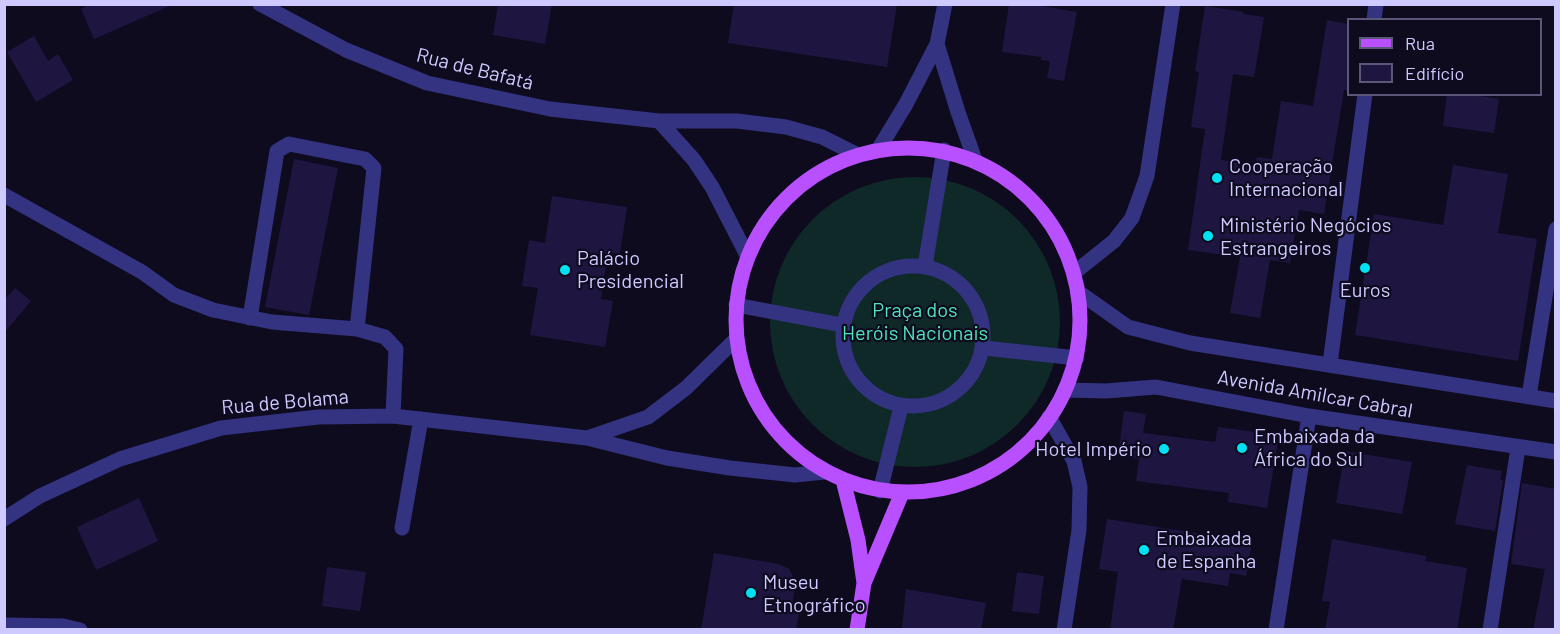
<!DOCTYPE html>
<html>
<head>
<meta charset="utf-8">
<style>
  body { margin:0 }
  #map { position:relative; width:1560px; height:634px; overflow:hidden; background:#0e0b1f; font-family:Barlow,sans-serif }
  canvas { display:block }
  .frame { position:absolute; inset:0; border:6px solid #cec9ff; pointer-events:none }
  .legend { position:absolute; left:1347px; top:18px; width:195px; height:78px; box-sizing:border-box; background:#0e0b1f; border:2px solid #5b5779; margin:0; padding:8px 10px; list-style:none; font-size:18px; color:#cec9ff }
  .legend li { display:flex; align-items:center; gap:12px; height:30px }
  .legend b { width:30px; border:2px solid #5b5779 }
</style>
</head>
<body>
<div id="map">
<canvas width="1560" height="634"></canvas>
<div class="frame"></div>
<ul class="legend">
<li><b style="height:8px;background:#b950ff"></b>Rua</li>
<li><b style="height:16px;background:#1e1641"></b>Edifício</li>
</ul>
</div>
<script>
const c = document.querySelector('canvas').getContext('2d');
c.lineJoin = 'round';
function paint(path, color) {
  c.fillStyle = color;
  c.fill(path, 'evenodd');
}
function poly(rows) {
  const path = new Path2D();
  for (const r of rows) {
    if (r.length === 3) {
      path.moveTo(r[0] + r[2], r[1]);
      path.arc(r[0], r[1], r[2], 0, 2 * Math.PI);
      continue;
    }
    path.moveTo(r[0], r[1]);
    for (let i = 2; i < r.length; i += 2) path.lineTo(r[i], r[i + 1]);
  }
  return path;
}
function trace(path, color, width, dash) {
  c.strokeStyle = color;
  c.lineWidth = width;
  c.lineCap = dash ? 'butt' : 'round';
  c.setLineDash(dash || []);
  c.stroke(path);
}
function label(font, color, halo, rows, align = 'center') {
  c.font = font + ' Barlow,sans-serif';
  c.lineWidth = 4.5;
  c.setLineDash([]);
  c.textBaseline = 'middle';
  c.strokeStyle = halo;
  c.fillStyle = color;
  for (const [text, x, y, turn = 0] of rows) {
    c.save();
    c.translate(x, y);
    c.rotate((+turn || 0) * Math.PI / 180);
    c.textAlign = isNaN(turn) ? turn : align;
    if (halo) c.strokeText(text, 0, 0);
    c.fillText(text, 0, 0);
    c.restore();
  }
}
const green = poly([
  [915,322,145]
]);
const building = poly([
  [90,4,174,4,94,39,81,9],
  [498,4,552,4,545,44,493,35],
  [734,4,897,4,887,67,728,43],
  [1009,4,1044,4,1043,6,1077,12,1064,81,1047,78,1050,61,1041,60,1041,57,1002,52],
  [1205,6,1244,12,1243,14,1264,17,1254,77,1233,74,1221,160,1255,164,1257,157,1272,159,1281,101,1313,106,1327,20,1348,24,1348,91,1344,90,1324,214,1299,210,1290,263,1270,260,1260,318,1230,313,1240,257,1188,250,1205,129,1191,127,1199,72,1195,71],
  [34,36,48,61,58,54,73,80,36,102,7,52],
  [1447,94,1467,94,1499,99,1494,133,1443,126],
  [294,159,338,168,309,315,265,307],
  [1453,165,1508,174,1498,233,1537,239,1518,361,1355,335,1374,214,1443,225],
  [552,196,627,207,620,254,608,252,601,299,613,301,605,347,530,335,538,288,522,286,529,240,545,243],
  [15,288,31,301,4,333,4,300],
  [1124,411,1146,414,1143,433,1215,442,1218,427,1279,435,1267,508,1228,502,1229,493,1136,481,1139,459,1118,456],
  [1345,451,1412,462,1402,514,1336,503],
  [1467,465,1502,471,1500,480,1503,480,1495,531,1455,524],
  [1522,483,1556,489,1556,630,1533,630,1545,569,1511,564],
  [139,498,158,541,96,570,77,527],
  [1107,519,1252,542,1246,576,1230,573,1228,586,1182,579,1173,630,1110,630,1118,572,1099,569],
  [1332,539,1426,556,1425,561,1467,568,1457,630,1325,630,1330,602,1322,601],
  [714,553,779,564,789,569,796,582,792,606,800,608,796,630,701,630],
  [327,567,366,572,360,611,322,606],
  [1017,572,1044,576,1039,614,1012,611],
  [906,589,986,603,981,630,902,628]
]);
const minor = poly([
  [260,4,346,50,427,83,550,109,659,121,737,121,786,127,822,137,858,155],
  [1374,20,1376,4],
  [937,44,958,112,975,160],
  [659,121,694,160,712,187,748,257],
  [878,150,906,104,937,44,945,4],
  [4,195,142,272,174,295,213,310,272,322,357,329,385,337,396,349,393,416],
  [925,266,944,150],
  [913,336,70],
  [1074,273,1114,241,1132,218,1147,176,1173,4],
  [1080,293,1128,327,1190,343,1556,401],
  [736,305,842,325],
  [250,318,277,151,289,144,365,159,374,168,357,329],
  [984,348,1077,358],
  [1330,364,1365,94],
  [1066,390,1106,391,1156,387,1309,416,1556,452],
  [1529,396,1556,229],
  [1049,417,1074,461,1080,487,1079,530,1064,630],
  [587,438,648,417,686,388,736,339],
  [880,491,901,407],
  [4,519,40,496,120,459,221,428,318,417,393,416,587,438,667,458,730,468,795,475,825,472],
  [402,528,421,419],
  [4,625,63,626,80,630],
  [1276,630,1309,416],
  [1490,630,1518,448]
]);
const major = poly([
  [908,320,172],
  [843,480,858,540,864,583],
  [857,630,864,583,902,493]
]);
const markers = [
  [1217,178,6,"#00e2f4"],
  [1208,236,6,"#00e2f4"],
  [1365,268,6,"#00e2f4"],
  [565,270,6,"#00e2f4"],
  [1242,448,6,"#00e2f4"],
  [1164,449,6,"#00e2f4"],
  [1144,550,6,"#00e2f4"],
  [751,593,6,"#00e2f4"]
];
const streetNames = [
  ["Rua de Bafatá",475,69,14],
  ["Avenida Amilcar Cabral",1315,394,10],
  ["Rua de Bolama",285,402,-5]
];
const poiNames = [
  ["Cooperação",1229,166],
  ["Internacional",1229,189],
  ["Ministério Negócios",1220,225],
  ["Estrangeiros",1220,248],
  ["Palácio",577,258],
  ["Presidencial",577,281],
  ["Euros",1365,290,"center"],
  ["Embaixada da",1254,436],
  ["África do Sul",1254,459],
  ["Hotel Império",1152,449,"right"],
  ["Embaixada",1156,538],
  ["de Espanha",1156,561],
  ["Museu",763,582],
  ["Etnográfico",763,605]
];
const parkNames = [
  ["Praça dos",915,310],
  ["Heróis Nacionais",915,333]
];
paint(green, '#0e2927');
paint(building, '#1e1641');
trace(minor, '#343381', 15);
trace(major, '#b950ff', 15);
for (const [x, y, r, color] of markers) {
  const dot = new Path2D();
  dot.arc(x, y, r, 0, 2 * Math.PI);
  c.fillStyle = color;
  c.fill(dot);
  trace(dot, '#0e0b1f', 2);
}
label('20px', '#cec9ff', '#0e0b1f', streetNames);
label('20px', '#cec9ff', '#0e0b1f', poiNames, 'left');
label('20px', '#4fe5bb', '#0e0b1f', parkNames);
</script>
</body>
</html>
